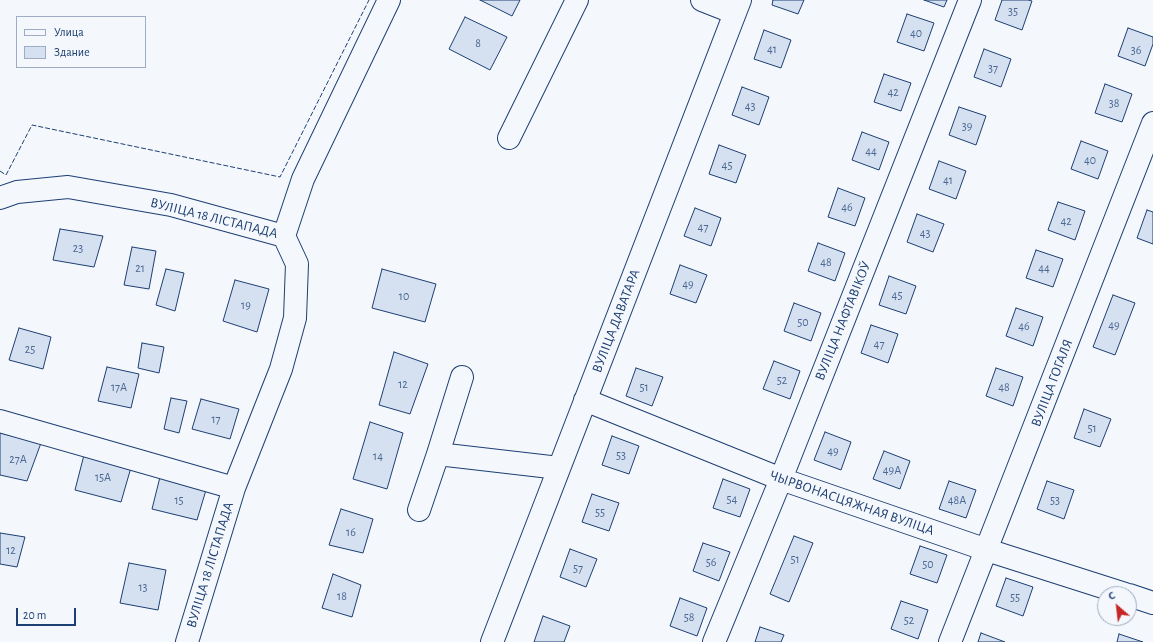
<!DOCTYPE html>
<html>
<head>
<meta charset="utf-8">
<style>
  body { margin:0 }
  #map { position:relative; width:1153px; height:642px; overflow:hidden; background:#f4f7fb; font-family:"Alegreya Sans",sans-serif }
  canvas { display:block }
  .legend { position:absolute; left:16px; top:16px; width:130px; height:52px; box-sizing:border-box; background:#f4f7fb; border:1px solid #9eadc5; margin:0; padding:5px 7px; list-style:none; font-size:12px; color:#1d3f73 }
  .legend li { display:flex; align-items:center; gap:8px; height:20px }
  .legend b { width:20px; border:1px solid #9eadc5 }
  .north { position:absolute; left:1097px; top:586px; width:40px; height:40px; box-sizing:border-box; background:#f4f7fb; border:1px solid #9eadc5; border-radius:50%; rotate:332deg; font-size:11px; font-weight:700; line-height:16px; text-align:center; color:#1d3f73 }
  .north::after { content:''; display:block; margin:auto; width:14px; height:18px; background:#c62828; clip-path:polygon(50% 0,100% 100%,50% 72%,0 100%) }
  .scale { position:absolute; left:16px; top:608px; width:60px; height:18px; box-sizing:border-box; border:2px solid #1d3f73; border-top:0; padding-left:5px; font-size:12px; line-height:14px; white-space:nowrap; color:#1d3f73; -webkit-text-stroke:3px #f4f7fb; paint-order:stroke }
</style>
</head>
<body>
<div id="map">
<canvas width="1153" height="642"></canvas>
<ul class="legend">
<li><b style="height:5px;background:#f4f7fb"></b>Улица</li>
<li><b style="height:11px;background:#d5e0f0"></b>Здание</li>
</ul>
<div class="north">С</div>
<div class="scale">20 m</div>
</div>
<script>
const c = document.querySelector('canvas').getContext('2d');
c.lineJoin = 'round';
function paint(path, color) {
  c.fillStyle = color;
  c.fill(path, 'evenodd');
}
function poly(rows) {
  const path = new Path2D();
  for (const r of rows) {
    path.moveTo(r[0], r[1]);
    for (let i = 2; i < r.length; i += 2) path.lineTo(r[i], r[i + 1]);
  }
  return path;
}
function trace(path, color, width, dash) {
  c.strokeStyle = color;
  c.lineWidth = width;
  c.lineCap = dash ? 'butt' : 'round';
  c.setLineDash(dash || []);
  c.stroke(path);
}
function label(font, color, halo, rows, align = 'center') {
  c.font = font + ' "Alegreya Sans",sans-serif';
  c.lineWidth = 3;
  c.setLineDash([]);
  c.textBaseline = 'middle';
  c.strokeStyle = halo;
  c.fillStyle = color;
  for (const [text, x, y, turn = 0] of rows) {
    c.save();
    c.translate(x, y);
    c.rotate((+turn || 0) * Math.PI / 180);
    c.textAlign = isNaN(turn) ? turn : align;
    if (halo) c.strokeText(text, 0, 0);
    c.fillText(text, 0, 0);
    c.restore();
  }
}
const building = poly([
  [480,0,520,0,512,16,480,0],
  [773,0,804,0,798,14,772,5,773,0],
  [924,0,947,0,944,7,924,0],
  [1002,0,1028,0,1032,1,1022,30,995,20,1002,0],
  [907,14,934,23,924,51,897,42,907,14],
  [465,17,507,37,490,70,449,49,465,17],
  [1128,28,1153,37,1153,44,1145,66,1118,56,1128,28],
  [764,30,791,40,781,68,754,59,764,30],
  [984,49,1011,59,1001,87,974,77,984,49],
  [884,74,911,83,901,111,874,102,884,74],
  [1105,84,1132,94,1122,122,1095,113,1105,84],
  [742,87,769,97,759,125,732,115,742,87],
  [959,107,986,116,976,145,949,135,959,107],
  [862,132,889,142,879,170,852,160,862,132],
  [1081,141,1108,151,1098,179,1071,169,1081,141],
  [719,145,746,155,736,183,709,174,719,145],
  [939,161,966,171,956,199,929,189,939,161],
  [838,188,865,198,855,226,828,217,838,188],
  [1058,202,1085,211,1075,240,1048,230,1058,202],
  [695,208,721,218,711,246,684,236,695,208],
  [1147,210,1153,212,1153,244,1137,238,1147,210],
  [917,214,944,224,933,252,907,242,917,214],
  [60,229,103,236,94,267,53,260,60,229],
  [818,243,845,253,835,281,808,271,818,243],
  [132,247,156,251,149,289,124,285,132,247],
  [1036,250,1063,259,1053,287,1026,278,1036,250],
  [680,265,707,275,696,303,670,294,680,265],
  [166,269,184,273,175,311,156,305,166,269],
  [382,269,436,284,425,322,372,308,382,269],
  [889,276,916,286,906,314,879,305,889,276],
  [235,280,269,289,257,332,223,321,235,280],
  [1113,295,1135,303,1115,355,1093,347,1113,295],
  [794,303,821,313,811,341,784,331,794,303],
  [1016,308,1043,317,1033,346,1006,336,1016,308],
  [871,325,898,334,888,363,861,353,871,325],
  [19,328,51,337,43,369,9,360,19,328],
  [142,343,164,347,159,373,138,368,142,343],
  [394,352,428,364,410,414,379,405,394,352],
  [774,361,800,371,790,399,763,389,774,361],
  [107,367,139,374,131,408,98,401,107,367],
  [636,368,663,377,652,406,626,396,636,368],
  [996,368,1023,377,1013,406,986,396,996,368],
  [171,398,187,401,179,433,164,429,171,398],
  [201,399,239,409,230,439,192,429,201,399],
  [1084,409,1111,419,1100,447,1074,438,1084,409],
  [370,422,403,433,387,489,353,479,370,422],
  [825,432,851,442,841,470,814,460,825,432],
  [0,433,41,443,27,481,0,475,0,433],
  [612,436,639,446,629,474,602,465,612,436],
  [85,451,132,464,121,502,75,490,85,451],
  [884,451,910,461,900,489,873,479,884,451],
  [160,477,206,490,197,520,152,509,160,477],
  [723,479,750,489,740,517,713,508,723,479],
  [949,481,976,490,966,518,939,509,949,481],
  [1047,481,1074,490,1064,519,1037,509,1047,481],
  [592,494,619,503,609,531,582,522,592,494],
  [341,509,373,519,363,553,329,545,341,509],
  [0,533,25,537,17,567,0,564,0,533],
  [794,536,813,543,789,602,770,594,794,536],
  [703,543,730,552,719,581,693,571,703,543],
  [920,546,947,555,937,583,910,574,920,546],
  [570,549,597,559,586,587,560,577,570,549],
  [129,563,166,570,158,610,120,603,129,563],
  [333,574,361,585,352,617,322,608,333,574],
  [1006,578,1033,587,1023,616,996,606,1006,578],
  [680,598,707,608,697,636,670,626,680,598],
  [901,601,928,610,918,639,891,629,901,601],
  [543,616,570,626,564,642,534,642,543,616],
  [760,627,784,635,781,642,755,642,760,627],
  [981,633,1005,642,978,642,981,633],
  [1119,634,1143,642,1117,642,1119,634]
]);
const minor = poly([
  [702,0,735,13],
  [509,138,577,0],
  [0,198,17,192,68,187,171,205,284,236],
  [284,236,303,179,389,0],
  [585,400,781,479,987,550,1125,594],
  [0,421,234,488],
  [438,454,462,377],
  [419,510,438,454,559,468],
  [1129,595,1153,603],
  [187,642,234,488,281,369,295,318,297,264,284,236],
  [492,642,740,0],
  [714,642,781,479,970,0],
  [950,642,1153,123]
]);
const fence = poly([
  [0,171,6,175,32,125,280,177,369,0]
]);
const numberNames = [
  ["35",1013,11],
  ["40",916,33],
  ["8",478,43],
  ["41",772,49],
  ["36",1136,50],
  ["37",993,68],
  ["42",893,92],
  ["38",1114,103],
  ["43",750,106],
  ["39",967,126],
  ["44",871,151],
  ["40",1090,160],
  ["45",727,165],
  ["41",948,180],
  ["46",847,207],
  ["42",1066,221],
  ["47",703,227],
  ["43",925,233],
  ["23",78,248],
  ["48",826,262],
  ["21",140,268],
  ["44",1044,268],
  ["49",688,284],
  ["45",897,295],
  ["10",404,296],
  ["19",246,305],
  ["50",803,322],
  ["49",1114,325],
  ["46",1024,326],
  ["47",879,344],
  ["25",30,349],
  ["52",782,380],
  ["12",403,384],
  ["17А",119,387],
  ["51",644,387],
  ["48",1004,387],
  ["17",216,419],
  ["51",1092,428],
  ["49",833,451],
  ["53",621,455],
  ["14",378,456],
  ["27А",18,459],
  ["49А",892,470],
  ["15А",103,477],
  ["54",732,499],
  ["15",179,500],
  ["48А",957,500],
  ["53",1055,500],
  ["55",600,512],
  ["16",351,532],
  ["12",11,550],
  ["51",795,559],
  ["56",711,562],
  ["50",928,564],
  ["57",578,568],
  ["13",143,587],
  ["18",342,596],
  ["55",1015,597],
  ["58",689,617],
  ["52",909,620]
];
const streetNames = [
  ["ВУЛІЦА 18 ЛІСТАПАДА",214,218,14],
  ["ВУЛІЦА ДАВАТАРА",616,321,-69],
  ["ВУЛІЦА НАФТАВІКОЎ",843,321,-68],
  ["ВУЛІЦА ГОГАЛЯ",1052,383,-69],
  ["ЧЫРВОНАСЦЯЖНАЯ ВУЛІЦА",852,503,19],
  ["ВУЛІЦА 18 ЛІСТАПАДА",210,565,-73]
];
paint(building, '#d5e0f0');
trace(building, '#1d3f73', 1);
trace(minor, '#1d3f73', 24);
trace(minor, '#f4f7fb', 22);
trace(fence, '#1d3f73', 1, [5, 2]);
label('12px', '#4b6792', null, numberNames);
label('14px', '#1d3f73', '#f4f7fb', streetNames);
</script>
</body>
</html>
